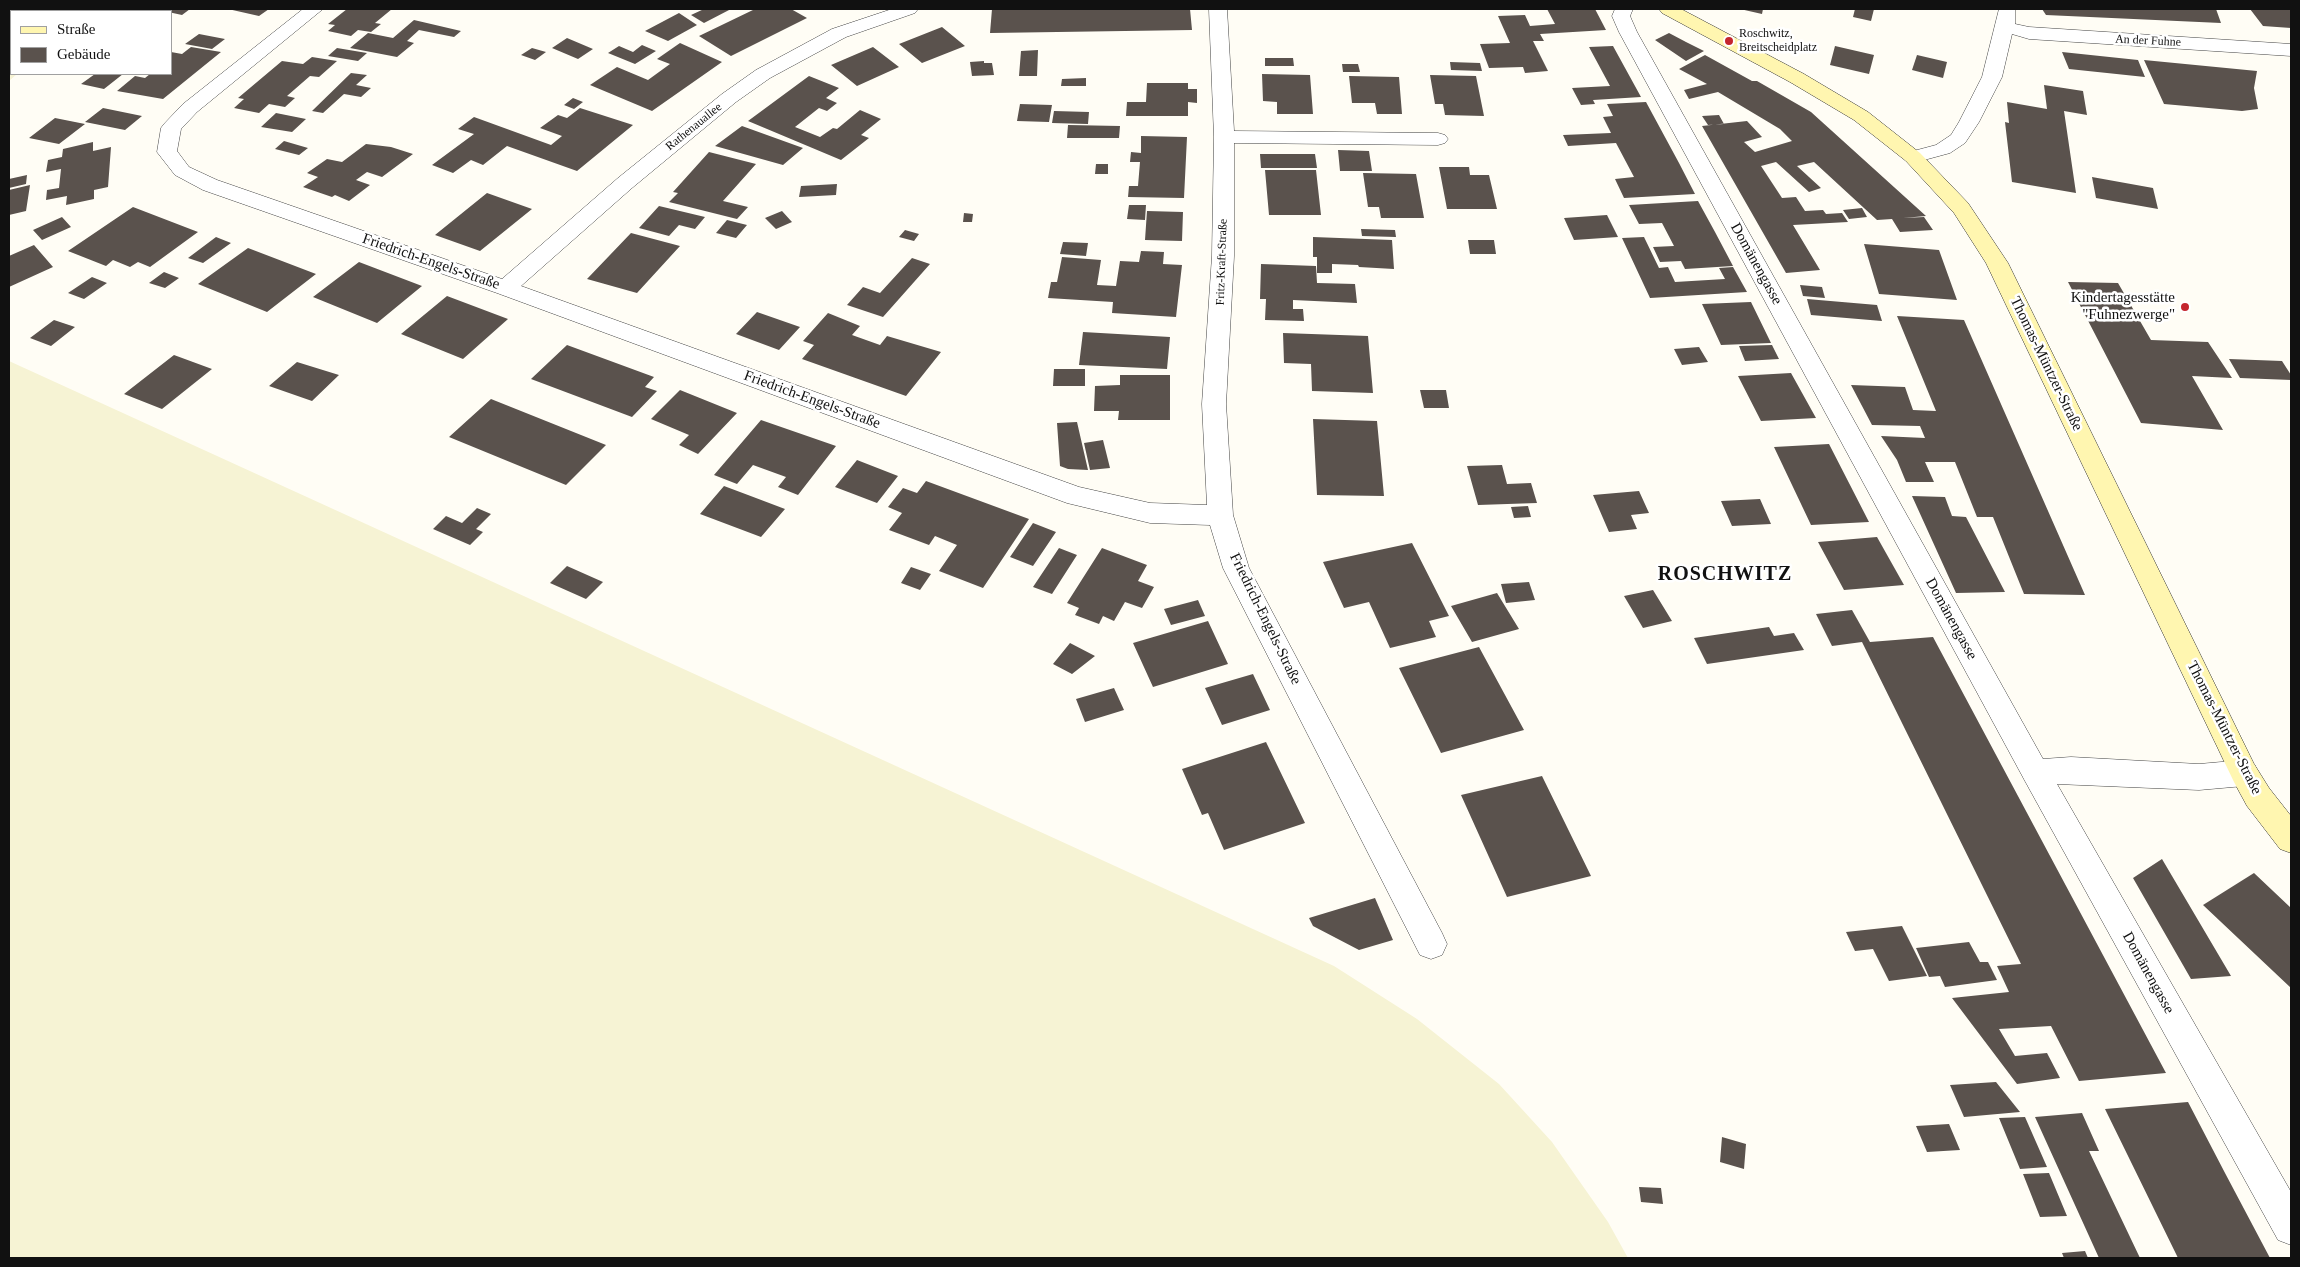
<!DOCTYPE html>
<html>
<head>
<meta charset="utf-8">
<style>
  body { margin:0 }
  #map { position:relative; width:2300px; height:1267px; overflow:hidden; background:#fffdf5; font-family:Georgia,serif }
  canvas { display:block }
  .frame { position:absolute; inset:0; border:10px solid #111; pointer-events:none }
  .legend { position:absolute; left:10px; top:10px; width:162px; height:65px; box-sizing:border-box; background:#fff; border:1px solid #a0a0a0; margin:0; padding:6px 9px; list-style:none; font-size:15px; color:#111 }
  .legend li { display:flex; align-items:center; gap:10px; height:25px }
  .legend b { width:25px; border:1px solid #a0a0a0 }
</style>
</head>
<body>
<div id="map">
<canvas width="2300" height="1267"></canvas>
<div class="frame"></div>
<ul class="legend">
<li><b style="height:6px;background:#fff6b0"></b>Straße</li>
<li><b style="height:14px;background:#5a524d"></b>Gebäude</li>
</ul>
</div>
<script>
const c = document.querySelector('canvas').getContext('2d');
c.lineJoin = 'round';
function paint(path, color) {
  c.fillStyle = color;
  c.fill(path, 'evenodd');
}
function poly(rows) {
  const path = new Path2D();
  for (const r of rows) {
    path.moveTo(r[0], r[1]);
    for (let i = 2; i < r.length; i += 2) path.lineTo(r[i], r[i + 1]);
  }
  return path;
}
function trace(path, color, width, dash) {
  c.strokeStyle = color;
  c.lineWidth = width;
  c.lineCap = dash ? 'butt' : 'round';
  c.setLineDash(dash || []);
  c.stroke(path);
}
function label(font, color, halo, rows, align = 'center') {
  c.font = font + ' Georgia,serif';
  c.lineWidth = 5;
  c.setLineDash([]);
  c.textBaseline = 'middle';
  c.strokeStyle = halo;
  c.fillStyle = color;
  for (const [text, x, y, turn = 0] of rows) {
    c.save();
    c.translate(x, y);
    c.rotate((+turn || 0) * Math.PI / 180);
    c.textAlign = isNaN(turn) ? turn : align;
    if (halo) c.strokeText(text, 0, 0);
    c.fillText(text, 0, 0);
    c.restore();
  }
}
const farmland = poly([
  [9,9,97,9,94,11,11,11,11,74,17,74,9,81],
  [9,361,1334,966,1417,1019,1499,1084,1552,1142,1608,1222,1628,1258,9,1258]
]);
const building = poly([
  [161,9,190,9,182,15,159,10],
  [228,9,269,9,259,16],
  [347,9,392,9,375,23,381,24,371,32,358,30,351,36,328,31,335,25,328,24],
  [704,9,731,9,704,23,691,15],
  [755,9,791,9,807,18,731,56,699,36],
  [992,9,1190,9,1192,30,990,33],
  [1547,9,1595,9,1606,30,1540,34,1544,41,1533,41,1548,71,1525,73,1523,67,1489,68,1480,44,1510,43,1498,16,1525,15,1530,26,1555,24],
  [1740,9,1763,9,1762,14],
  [1855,9,1874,9,1871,21,1853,17],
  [2042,9,2216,9,2221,23,2046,15],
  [2250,9,2291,9,2291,28,2263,26],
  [679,13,697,25,668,41,645,31],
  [414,20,461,31,454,37,419,30,407,41,414,43,397,57,350,48,368,33,393,38],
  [942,27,965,46,922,63,899,44],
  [1669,33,1686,42,1704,51,1686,61,1655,40],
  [199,34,225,39,212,49,185,44],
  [567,38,593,49,578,59,552,48],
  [680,43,722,62,652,111,590,85,617,67,648,80,670,64,657,59],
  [642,45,656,51,635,64,608,53,619,46,633,52],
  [1613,46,1641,97,1593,100,1595,104,1581,105,1572,88,1610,86,1589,47],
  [1835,46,1874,55,1869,74,1830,65],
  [191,47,221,52,163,99,117,91,135,76,145,78,150,74,171,74,171,52,182,54],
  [873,47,899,67,857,86,831,65],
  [337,48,367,53,358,61,328,56],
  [532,48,546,52,535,60,521,55],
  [1038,50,1037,76,1019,76,1021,51],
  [2062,52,2138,60,2145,77,2069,69],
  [1705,55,1752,81,1757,81,1811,112,1926,216,1903,218,1924,217,1933,230,1900,232,1892,219,1877,220,1814,162,1797,166,1821,188,1809,192,1776,162,1761,166,1782,198,1796,197,1805,211,1823,210,1826,214,1842,213,1848,222,1793,225,1820,270,1786,273,1702,126,1747,121,1762,137,1744,142,1755,152,1792,141,1780,129,1718,92,1689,99,1684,90,1707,84,1679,69],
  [1917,55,1947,62,1943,78,1912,70],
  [312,57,337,61,319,77,310,76,287,96,295,98,285,107,269,104,259,113,234,108,244,99,238,98,282,61,303,64],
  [1265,58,1293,58,1294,66,1265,66],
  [2144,60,2257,71,2254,88,2258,109,2242,111,2164,104],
  [984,61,984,63,992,63,994,75,972,76,970,62],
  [1450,62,1480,63,1482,71,1451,70],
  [1342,64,1358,64,1360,72,1343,72],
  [351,73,367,75,356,85,371,88,361,97,344,94,323,113,312,111],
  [95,74,123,74,104,89,81,84],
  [1262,74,1310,75,1313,114,1277,114,1277,102,1263,101],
  [1430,75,1476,76,1484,116,1445,115,1443,104,1435,104],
  [809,76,839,88,826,98,837,103,827,111,819,108,795,127,820,137,833,128,837,129,860,110,881,119,861,135,869,138,841,160,748,121],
  [1349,76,1399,77,1402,114,1377,114,1375,103,1352,103],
  [1086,78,1086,86,1061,86,1062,79],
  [1147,83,1188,83,1188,89,1197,89,1197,103,1188,102,1188,116,1126,116,1127,102,1146,102],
  [2044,85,2083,91,2087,115,2064,111,2076,193,2012,182,2005,122,2009,123,2007,102,2047,109],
  [573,98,583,102,574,109,564,105],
  [1646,102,1679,163,1695,194,1624,198,1615,179,1634,177,1616,143,1568,146,1563,135,1611,133,1603,117,1613,116,1607,104],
  [1020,104,1052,105,1049,122,1017,121],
  [103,108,142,116,125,130,85,122],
  [580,108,633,125,577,171,507,146,483,165,471,160,453,173,432,165,474,134,458,129,474,117,551,145,562,136,540,128,558,115,567,118],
  [1054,111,1089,112,1088,124,1052,123],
  [276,113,306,119,292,132,261,127],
  [1719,115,1724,124,1708,125,1702,116],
  [55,118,85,124,59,144,29,138],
  [1068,125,1120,126,1119,138,1067,138],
  [742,126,803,148,783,165,715,146],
  [1141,136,1187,137,1184,198,1128,197,1129,186,1138,186,1140,162,1130,162,1131,152,1141,153],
  [284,141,308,148,299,155,275,149],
  [93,142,93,151,111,147,108,187,94,190,94,199,66,205,67,196,46,200,47,190,59,188,61,169,46,172,48,160,62,157,63,149],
  [366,144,391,147,413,154,382,177,367,172,356,180,370,185,349,201,335,195,332,197,303,187,318,177,307,173,327,159,342,162],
  [1338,150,1369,151,1372,171,1340,171],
  [709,152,756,164,723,201,748,207,737,219,669,202,678,193,673,192],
  [1260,154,1315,154,1317,168,1261,168],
  [1096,164,1108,164,1108,174,1095,174],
  [1439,167,1469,167,1470,175,1489,175,1497,209,1447,209],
  [1265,170,1316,170,1321,215,1269,215],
  [1363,173,1416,174,1424,218,1381,218,1379,207,1368,207],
  [27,175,26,184,9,188,9,179],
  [2092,177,2153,188,2158,209,2096,198],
  [837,184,836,195,799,197,801,186],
  [30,185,26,211,9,215,9,190],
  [487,193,532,209,480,251,435,235],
  [1698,201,1715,232,1733,266,1685,269,1681,261,1660,262,1653,247,1674,246,1662,223,1639,224,1629,205],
  [1129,205,1146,205,1145,220,1127,219],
  [659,206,705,217,695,229,679,225,669,236,639,228],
  [133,207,198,232,150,267,138,262,130,267,113,260,106,266,68,251],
  [1862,208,1867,217,1849,219,1843,210],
  [782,211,792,222,776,229,765,218],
  [1147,211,1183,212,1182,241,1145,240],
  [964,213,973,214,972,222,963,222],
  [1607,215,1618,237,1574,240,1564,218],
  [62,217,71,227,42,240,33,230],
  [727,220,747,225,736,238,716,233],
  [1361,229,1395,230,1396,237,1362,236],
  [905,230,919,234,914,241,899,237],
  [631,233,680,246,637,293,587,279],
  [216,237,231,243,203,263,188,258],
  [1313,237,1392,240,1394,269,1359,267,1358,265,1332,264,1332,273,1317,273,1317,257,1313,257],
  [1644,237,1659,268,1668,267,1675,282,1725,279,1719,268,1733,267,1747,292,1650,298,1622,238],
  [1468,240,1494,240,1496,254,1470,254],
  [1063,242,1088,243,1086,256,1060,254],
  [1864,244,1939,250,1957,300,1879,294],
  [34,245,53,267,9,287,9,256],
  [248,248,316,274,267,312,198,284],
  [1141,251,1164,252,1163,264,1182,265,1176,317,1112,313,1113,302,1048,298,1051,282,1057,282,1062,257,1101,260,1097,285,1116,286,1120,261,1139,262],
  [912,258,930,264,883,317,847,305,863,287,880,293],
  [359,262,422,286,377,323,313,297],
  [1261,264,1316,266,1317,283,1355,284,1357,303,1293,300,1293,309,1303,309,1304,321,1265,320,1266,299,1260,299],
  [164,272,179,278,165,288,149,283],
  [92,277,107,283,84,299,68,293],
  [2068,282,2118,283,2151,340,2208,342,2232,378,2192,376,2223,430,2141,423],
  [1800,285,1822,287,1825,298,1803,296],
  [447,296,508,319,463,359,401,334],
  [1807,299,1877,305,1882,321,1811,315],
  [1751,302,1771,343,1721,345,1702,304],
  [757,312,800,327,779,350,736,334],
  [828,313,860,326,852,335,880,345,887,336,941,352,906,396,802,359,814,345,803,341],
  [1897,316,1964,320,2085,595,2024,594,1993,517,1977,517,1955,462,1925,462,1934,482,1906,482,1897,460,1881,436,1925,438,1920,426,1872,425,1851,385,1905,387,1913,410,1936,411],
  [54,320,75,327,51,346,30,338],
  [1083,332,1170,337,1167,369,1079,365],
  [1283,333,1368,336,1373,393,1312,391,1311,364,1284,363],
  [567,345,654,377,645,387,657,391,632,417,531,379],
  [1772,345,1779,359,1745,361,1739,346],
  [1699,347,1708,362,1682,365,1674,349],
  [174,355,212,369,162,409,124,394],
  [2229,359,2282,361,2291,375,2291,380,2240,378],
  [297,362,339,375,312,401,269,386],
  [1054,369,1085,369,1085,386,1053,386],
  [1791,373,1816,418,1761,421,1738,376],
  [1120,375,1170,375,1170,420,1118,420,1119,411,1094,411,1095,386,1120,385],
  [680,390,737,413,698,454,679,445,689,435,651,419],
  [1420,390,1446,390,1449,408,1424,408],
  [491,399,606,445,566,485,449,437],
  [1313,419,1377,421,1384,496,1317,495],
  [761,420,836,446,798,495,778,487,786,477,753,465,737,484,714,475],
  [1077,422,1088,470,1068,469,1060,466,1057,423],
  [1103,440,1110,468,1090,470,1084,443],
  [1829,444,1869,522,1811,525,1774,447],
  [857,460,898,476,877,503,835,487],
  [1502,465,1507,484,1531,483,1537,503,1478,505,1467,466],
  [926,481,1029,519,983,588,939,571,957,545,935,536,929,545,889,530,902,513,888,507,903,488,917,493],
  [724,486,748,495,785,509,761,537,700,514],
  [1639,491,1649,513,1631,515,1637,529,1609,532,1593,495],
  [1912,496,1945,497,1952,516,1966,517,2005,592,1956,593],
  [1760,499,1771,524,1732,526,1721,501],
  [1528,506,1531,517,1514,518,1511,507],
  [477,508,491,514,476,529,483,532,470,545,433,529,446,516,462,523],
  [1033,523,1056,532,1033,566,1010,557],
  [1877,537,1904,585,1844,590,1818,542],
  [1412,543,1449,616,1429,621,1436,637,1390,648,1369,602,1344,608,1323,562],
  [1059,548,1077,555,1052,594,1033,587],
  [1102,548,1147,565,1138,581,1154,587,1142,608,1125,602,1114,621,1103,616,1099,624,1075,615,1079,608,1067,603],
  [567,566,603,582,586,599,550,583],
  [911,567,931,574,920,590,901,583],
  [1529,582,1535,600,1506,603,1501,584],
  [1653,590,1672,621,1643,628,1624,596],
  [1497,593,1519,629,1472,642,1451,606],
  [1198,600,1205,616,1171,625,1164,609],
  [1852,610,1870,642,1933,637,2166,1073,2079,1081,2051,1026,1999,1029,2015,1056,2047,1053,2060,1078,2017,1084,1952,998,2009,992,1997,966,2021,964,1862,642,1832,646,1816,614],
  [1208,621,1228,664,1153,687,1133,643],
  [1769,627,1774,636,1794,633,1804,650,1707,664,1694,638],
  [1070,643,1095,656,1072,674,1053,664],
  [1479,647,1524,730,1441,753,1399,668],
  [1253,674,1270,710,1222,725,1205,688],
  [1114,688,1124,710,1085,722,1076,699],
  [1266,742,1305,823,1224,850,1208,813,1202,815,1182,769],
  [1542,776,1591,876,1507,897,1461,795],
  [2162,859,2231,976,2191,979,2133,878],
  [2254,873,2291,908,2291,988,2203,905],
  [1375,898,1393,940,1359,950,1313,926,1309,918],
  [1902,926,1927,976,1889,981,1873,949,1855,951,1846,932],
  [1969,942,1980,962,1988,962,1997,980,1945,987,1940,976,1929,977,1916,948],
  [1996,1082,2020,1112,1964,1117,1950,1085],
  [2188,1102,2225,1173,2270,1258,2178,1258,2105,1109],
  [2082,1113,2099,1151,2089,1151,2140,1258,2099,1258,2035,1117],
  [2025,1117,2047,1167,2020,1169,1999,1118],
  [1949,1124,1960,1150,1927,1152,1916,1126],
  [1722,1137,1746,1144,1744,1169,1720,1162],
  [2049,1173,2067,1216,2040,1217,2023,1174],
  [1639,1187,1661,1188,1663,1204,1641,1202],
  [2085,1251,2088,1258,2064,1258,2062,1253]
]);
const minor = poly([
  [303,9,323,9,197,112,181,129,177,151,189,167,217,180,502,279,618,178,722,94,756,70,832,29,892,9,918,9,915,13,846,37,770,78,736,102,632,188,521,286,1079,487,1150,503,1207,505,1202,404,1212,256,1214,137,1209,9,1227,9,1234,131,1438,133,1445,135,1448,139,1445,143,1438,145,1234,143,1234,256,1226,404,1233,515,1249,568,1442,933,1447,944,1442,955,1431,959,1420,955,1223,568,1210,525,1150,523,1067,503,497,293,203,190,175,175,157,152,161,128,164,124,183,104,303,9],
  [1615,9,1633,9,1630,16,1637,32,2043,759,2071,757,2199,764,2244,760,2254,764,2259,773,2254,782,2244,786,2199,790,2057,784,2291,1192,2291,1245,2278,1240,2025,781,1619,32,1612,16,1615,9],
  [1999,9,2015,9,2015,24,2029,27,2291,44,2291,56,2029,39,2012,34,2002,77,1979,122,1965,143,1950,153,1913,163,1906,161,1903,157,1906,153,1936,145,1951,135,1959,122,1982,77,1999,9]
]);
const secondary = poly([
  [1659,9,1681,9,1804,74,1868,112,1920,153,1968,203,2008,263,2254,764,2269,788,2291,816,2291,853,2280,849,2247,806,2234,782,1986,263,1954,213,1906,161,1854,120,1790,82,1662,13,1659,9]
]);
const markers = [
  [1729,41,5,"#c4262e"],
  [2185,307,5,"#c4262e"]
];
const farPoinames = [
  ["Roschwitz,",1739,34],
  ["Breitscheidplatz",1739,48]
];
const farStreetnames = [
  ["An der Fuhne",2148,41,3],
  ["Rathenauallee",694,127,-39],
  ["Fritz-Kraft-Straße",1222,262,-88]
];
const streetNames = [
  ["Friedrich-Engels-Straße",431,262,19],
  ["Domänengasse",1756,264,61],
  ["Thomas-Müntzer-Straße",2046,364,64],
  ["Friedrich-Engels-Straße",812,400,20],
  ["Friedrich-Engels-Straße",1265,619,64],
  ["Domänengasse",1951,619,61],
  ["Thomas-Müntzer-Straße",2224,728,63],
  ["Domänengasse",2148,973,61]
];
const poiNames = [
  ["Kindertagesstätte",2175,298],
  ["\"Fuhnezwerge\"",2175,315]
];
const districtNames = [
  ["ROSCHWITZ",1725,575]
];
paint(farmland, '#f6f3d4');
paint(building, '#5a524d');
trace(minor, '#444', 1);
trace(secondary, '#333', 1);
paint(minor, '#fff');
paint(secondary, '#fff6b0');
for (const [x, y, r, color] of markers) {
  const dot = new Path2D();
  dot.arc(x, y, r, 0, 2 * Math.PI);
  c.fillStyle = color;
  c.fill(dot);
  trace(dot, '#fff', 2);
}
label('12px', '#111', '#fff', farPoinames, 'left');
label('12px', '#111', '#fff', farStreetnames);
label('15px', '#111', '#fff', streetNames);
label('15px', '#111', '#fff', poiNames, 'right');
c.letterSpacing = '1px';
label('bold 20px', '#111', '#fff', districtNames);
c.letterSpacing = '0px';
</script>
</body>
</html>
